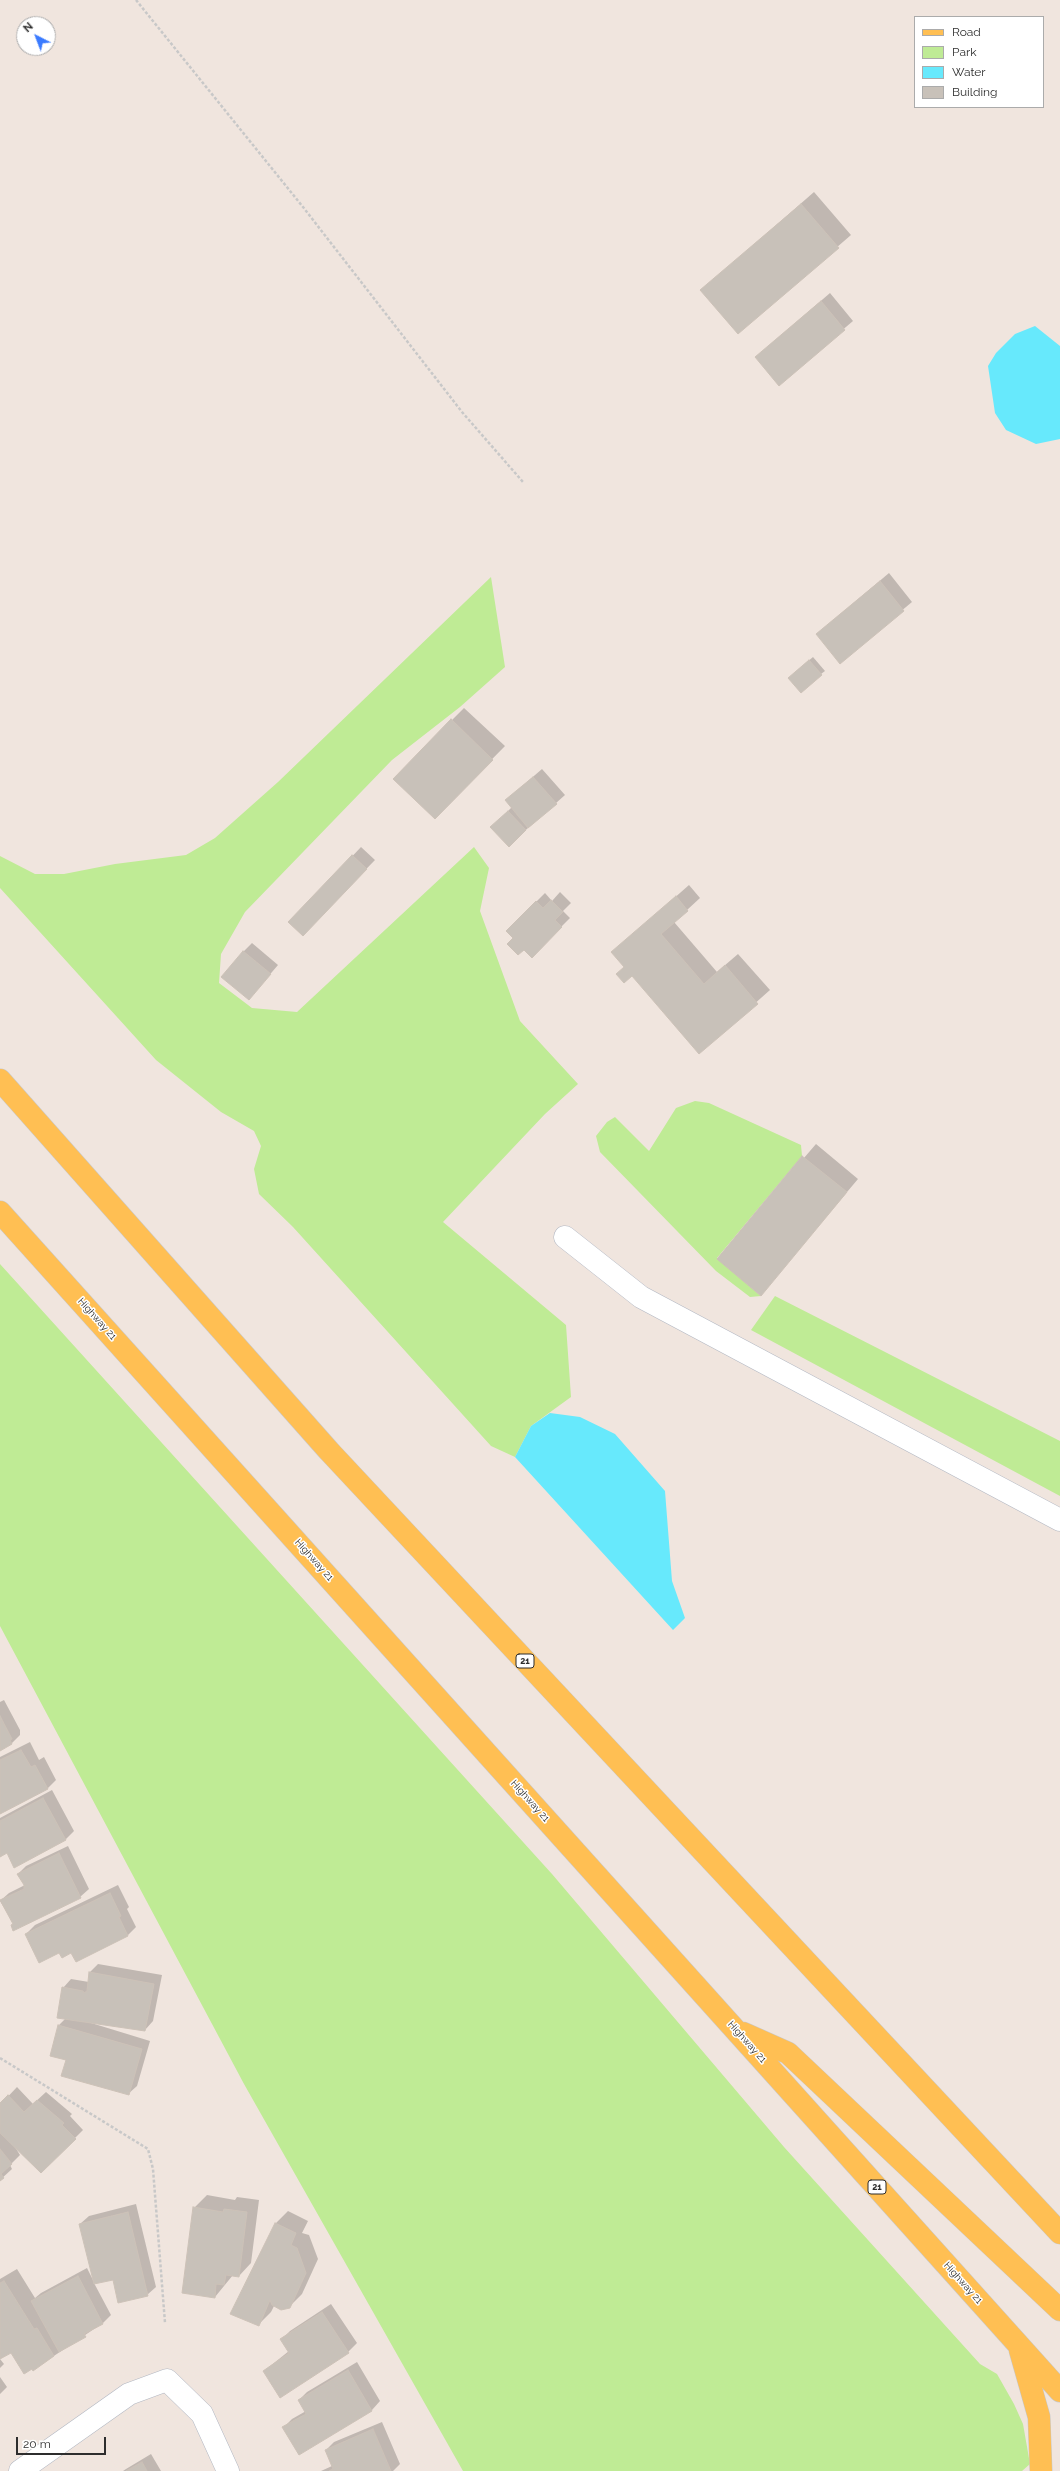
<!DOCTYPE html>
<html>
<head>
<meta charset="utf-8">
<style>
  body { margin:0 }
  #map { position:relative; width:1060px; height:2471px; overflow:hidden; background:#f0e5de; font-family:Raleway,sans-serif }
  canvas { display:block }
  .legend { position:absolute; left:914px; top:16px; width:130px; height:92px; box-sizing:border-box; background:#fff; border:1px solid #ababab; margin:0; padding:5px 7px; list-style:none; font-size:12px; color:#2d2d2d }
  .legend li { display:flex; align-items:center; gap:8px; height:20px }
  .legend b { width:20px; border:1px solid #ababab }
  .north { position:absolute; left:16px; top:16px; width:40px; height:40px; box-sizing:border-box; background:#fff; border:1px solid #ababab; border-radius:50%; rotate:318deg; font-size:11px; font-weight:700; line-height:16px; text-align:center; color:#2d2d2d }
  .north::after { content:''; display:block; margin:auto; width:14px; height:18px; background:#3b7bff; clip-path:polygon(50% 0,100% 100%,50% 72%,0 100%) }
  .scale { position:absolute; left:16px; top:2437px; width:90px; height:18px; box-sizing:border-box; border:2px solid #2d2d2d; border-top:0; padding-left:5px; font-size:12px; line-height:14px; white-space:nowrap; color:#2d2d2d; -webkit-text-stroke:3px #fff; paint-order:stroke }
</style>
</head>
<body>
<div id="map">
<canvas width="1060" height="2471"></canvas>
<ul class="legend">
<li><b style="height:5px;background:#ffbf53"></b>Road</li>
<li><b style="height:11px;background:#bfeb95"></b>Park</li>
<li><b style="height:11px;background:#67e9fc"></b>Water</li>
<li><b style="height:11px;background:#c8c1b9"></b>Building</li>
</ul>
<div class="north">N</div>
<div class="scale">20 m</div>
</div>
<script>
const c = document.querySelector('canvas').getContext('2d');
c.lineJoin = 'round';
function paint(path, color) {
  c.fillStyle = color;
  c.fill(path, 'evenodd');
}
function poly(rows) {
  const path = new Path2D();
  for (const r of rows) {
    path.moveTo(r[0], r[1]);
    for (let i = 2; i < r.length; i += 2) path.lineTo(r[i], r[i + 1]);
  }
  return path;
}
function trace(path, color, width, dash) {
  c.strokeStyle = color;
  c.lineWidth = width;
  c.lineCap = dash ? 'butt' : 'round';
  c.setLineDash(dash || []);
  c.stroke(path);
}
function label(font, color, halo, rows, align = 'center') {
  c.font = font + ' Raleway,sans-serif';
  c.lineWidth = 3;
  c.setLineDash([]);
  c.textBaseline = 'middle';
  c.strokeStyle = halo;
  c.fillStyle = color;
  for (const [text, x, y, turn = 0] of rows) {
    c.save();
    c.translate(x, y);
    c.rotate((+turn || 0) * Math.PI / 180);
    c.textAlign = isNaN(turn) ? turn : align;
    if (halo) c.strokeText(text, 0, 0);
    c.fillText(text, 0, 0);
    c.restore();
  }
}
const green = poly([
  [491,577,505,667,460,707,392,760,245,912,221,954,219,983,252,1008,297,1012,474,847,489,868,480,911,520,1021,578,1084,545,1114,443,1222,566,1325,571,1397,531,1426,515,1457,491,1446,293,1227,259,1194,254,1169,261,1146,254,1131,221,1112,156,1060,0,888,0,856,35,874,64,874,115,864,186,855,215,838,278,782],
  [695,1101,709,1103,801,1145,802,1156,717,1258,761,1296,750,1297,716,1271,600,1152,596,1136,607,1122,615,1117,649,1151,676,1108],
  [0,1264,552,1874,784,2147,980,2364,997,2374,1014,2404,1023,2424,1030,2464,1022,2471,463,2471,244,2084,0,1626],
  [775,1296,1060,1441,1060,1496,751,1330]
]);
const water = poly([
  [1035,326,1060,346,1060,439,1036,444,1006,430,995,413,988,366,996,353,1015,334],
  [550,1413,580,1417,615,1434,665,1491,672,1581,685,1618,673,1630,515,1457,531,1426]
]);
const shadow = poly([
  [814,192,851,235,738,333,702,290],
  [830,293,853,321,779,384,756,357],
  [889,573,912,602,840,662,817,634],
  [813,657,825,671,821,674,793,674],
  [464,708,505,746,447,805,452,720],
  [542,769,565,795,509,845,492,827,512,807,506,800],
  [361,847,375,860,311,926,290,922],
  [689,885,700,898,674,922,717,972,738,954,770,990,699,1053,613,952],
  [560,892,571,903,563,911,570,918,532,956,507,931,545,893,552,901],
  [252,943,278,965,249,999,243,952],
  [816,1144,858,1179,761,1294,718,1258],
  [4,1700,20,1730,20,1735,11,1744,0,1750,0,1702],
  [30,1742,39,1760,44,1757,56,1780,48,1788,0,1813,0,1757],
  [52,1790,74,1831,65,1840,8,1852,0,1856,0,1818],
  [68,1846,89,1889,80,1897,14,1924,0,1901,9,1893,25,1885,18,1874,26,1866],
  [118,1885,129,1907,127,1909,136,1927,127,1936,72,1952,60,1951,26,1934,35,1925],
  [98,1964,162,1975,153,2021,145,2030,88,2022,150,2041,137,2086,128,2094,67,2060,51,2055,59,2025,66,2018,63,1988,71,1979,89,1982,89,1973],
  [17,2087,33,2104,46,2092,72,2114,70,2116,83,2130,41,2172,15,2147,20,2155,10,2165,12,2169,0,2180,0,2105],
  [207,2195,235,2200,237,2197,259,2200,251,2263,239,2276,233,2275,215,2297,194,2208],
  [136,2204,156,2287,147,2295,113,2278,94,2283,111,2315,103,2323,33,2370,12,2351,0,2358,0,2279,17,2269,35,2298,41,2293,87,2268,94,2282,80,2224,89,2216],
  [288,2211,308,2221,302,2233,309,2235,318,2259,302,2294,289,2307,274,2306,271,2312,258,2325,275,2224],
  [331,2304,357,2343,348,2352,280,2396,264,2371,289,2351,282,2339,290,2331],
  [0,2359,4,2364,0,2368],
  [357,2362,380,2401,372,2410,299,2453,284,2427,292,2419,306,2411,299,2400,307,2392],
  [0,2377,7,2387,0,2394],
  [382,2422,400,2464,393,2471,321,2471,332,2466,326,2450,334,2442],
  [151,2454,161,2471,123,2471,126,2469]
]);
const building = poly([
  [801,204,839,248,738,334,700,290,801,204],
  [821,301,845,330,779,386,755,357,821,301],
  [880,581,904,611,840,664,816,634,880,581],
  [809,660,822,675,801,693,788,678,809,660],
  [451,719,493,760,435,819,393,779,451,719],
  [533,777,557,804,528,828,505,800,533,777],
  [508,811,526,830,509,847,490,827,508,811],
  [352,855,367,869,303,936,288,922,352,855],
  [676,896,688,911,661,934,704,984,725,965,758,1004,699,1054,632,976,624,983,616,974,624,967,611,952,676,896],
  [551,900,563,912,555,920,562,927,532,958,524,950,518,955,507,944,513,938,506,931,536,901,543,908,551,900],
  [243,951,271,974,249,1000,221,977,243,951],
  [802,1156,847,1192,761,1296,717,1259,802,1156],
  [0,1716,12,1739,10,1740,12,1744,0,1751,0,1716],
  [21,1750,31,1767,35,1765,48,1789,0,1814,0,1760,21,1750],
  [43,1798,66,1840,14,1868,7,1853,0,1857,0,1821,43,1798],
  [59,1853,81,1898,13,1931,11,1925,13,1924,0,1900,24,1889,24,1885,17,1874,59,1853],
  [110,1893,121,1916,119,1917,128,1936,76,1962,71,1953,62,1958,59,1953,39,1963,25,1934,110,1893],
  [89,1972,154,1984,145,2031,57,2018,62,1987,83,1991,84,1993,87,1991,89,1972],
  [58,2025,142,2049,129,2095,61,2076,66,2060,50,2056,58,2025],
  [8,2095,24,2112,37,2100,64,2123,62,2125,76,2139,41,2173,0,2133,0,2103,8,2095],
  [0,2149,12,2164,1,2174,4,2178,0,2181,0,2149],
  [193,2207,223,2212,224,2209,247,2212,239,2277,226,2275,224,2285,216,2284,215,2298,182,2293,193,2207],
  [128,2212,148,2296,118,2303,113,2280,94,2284,79,2224,128,2212],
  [275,2223,296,2233,291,2245,297,2248,306,2273,290,2308,281,2310,272,2305,270,2300,259,2326,230,2314,275,2223],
  [78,2276,103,2324,84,2334,86,2337,59,2352,31,2301,78,2276],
  [4,2281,34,2329,37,2328,54,2356,33,2371,32,2369,24,2374,11,2353,0,2359,0,2283,4,2281],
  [322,2312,349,2353,280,2398,263,2371,289,2353,280,2339,322,2312],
  [348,2370,372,2411,299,2455,282,2427,306,2414,298,2400,348,2370],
  [373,2429,391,2471,329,2471,333,2469,325,2450,373,2429],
  [142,2462,147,2471,126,2471,142,2462]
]);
const path = poly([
  [136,0,303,207,462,412,523,482],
  [0,2058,148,2149,153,2169,165,2323]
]);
const street = poly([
  [565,1237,641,1297,1060,1520],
  [20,2471,129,2394,167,2380,202,2414,228,2471]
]);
const primary = poly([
  [0,1080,329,1451,1060,2233],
  [0,1212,1060,2391],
  [743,2033,788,2053,1060,2310],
  [1020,2350,1039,2417,1041,2471]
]);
const shields = [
  [525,1661,18],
  [877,2187,18]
];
const shieldNames = [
  ["21",525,1661],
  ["21",877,2187]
];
const streetNames = [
  ["Highway 21",97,1319,48],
  ["Highway 21",314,1560,48],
  ["Highway 21",530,1801,48],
  ["Highway 21",747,2042,48],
  ["Highway 21",963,2283,48]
];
paint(green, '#bfeb95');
paint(water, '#67e9fc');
paint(shadow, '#0003');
paint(building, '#c8c1b9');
trace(building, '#ccc1b7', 1);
trace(street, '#b2b7c2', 23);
trace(primary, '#c8c8c8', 23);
trace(path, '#c8c8c8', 2.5, [3, 2]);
trace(street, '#fff', 22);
trace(primary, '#ffbf53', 22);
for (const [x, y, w] of shields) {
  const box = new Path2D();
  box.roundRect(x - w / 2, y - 7, w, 14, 3);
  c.fillStyle = '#fff';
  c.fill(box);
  trace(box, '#2d2d2d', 1);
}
label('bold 9px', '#2d2d2d', null, shieldNames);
label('10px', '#2d2d2d', '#fff', streetNames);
</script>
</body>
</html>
